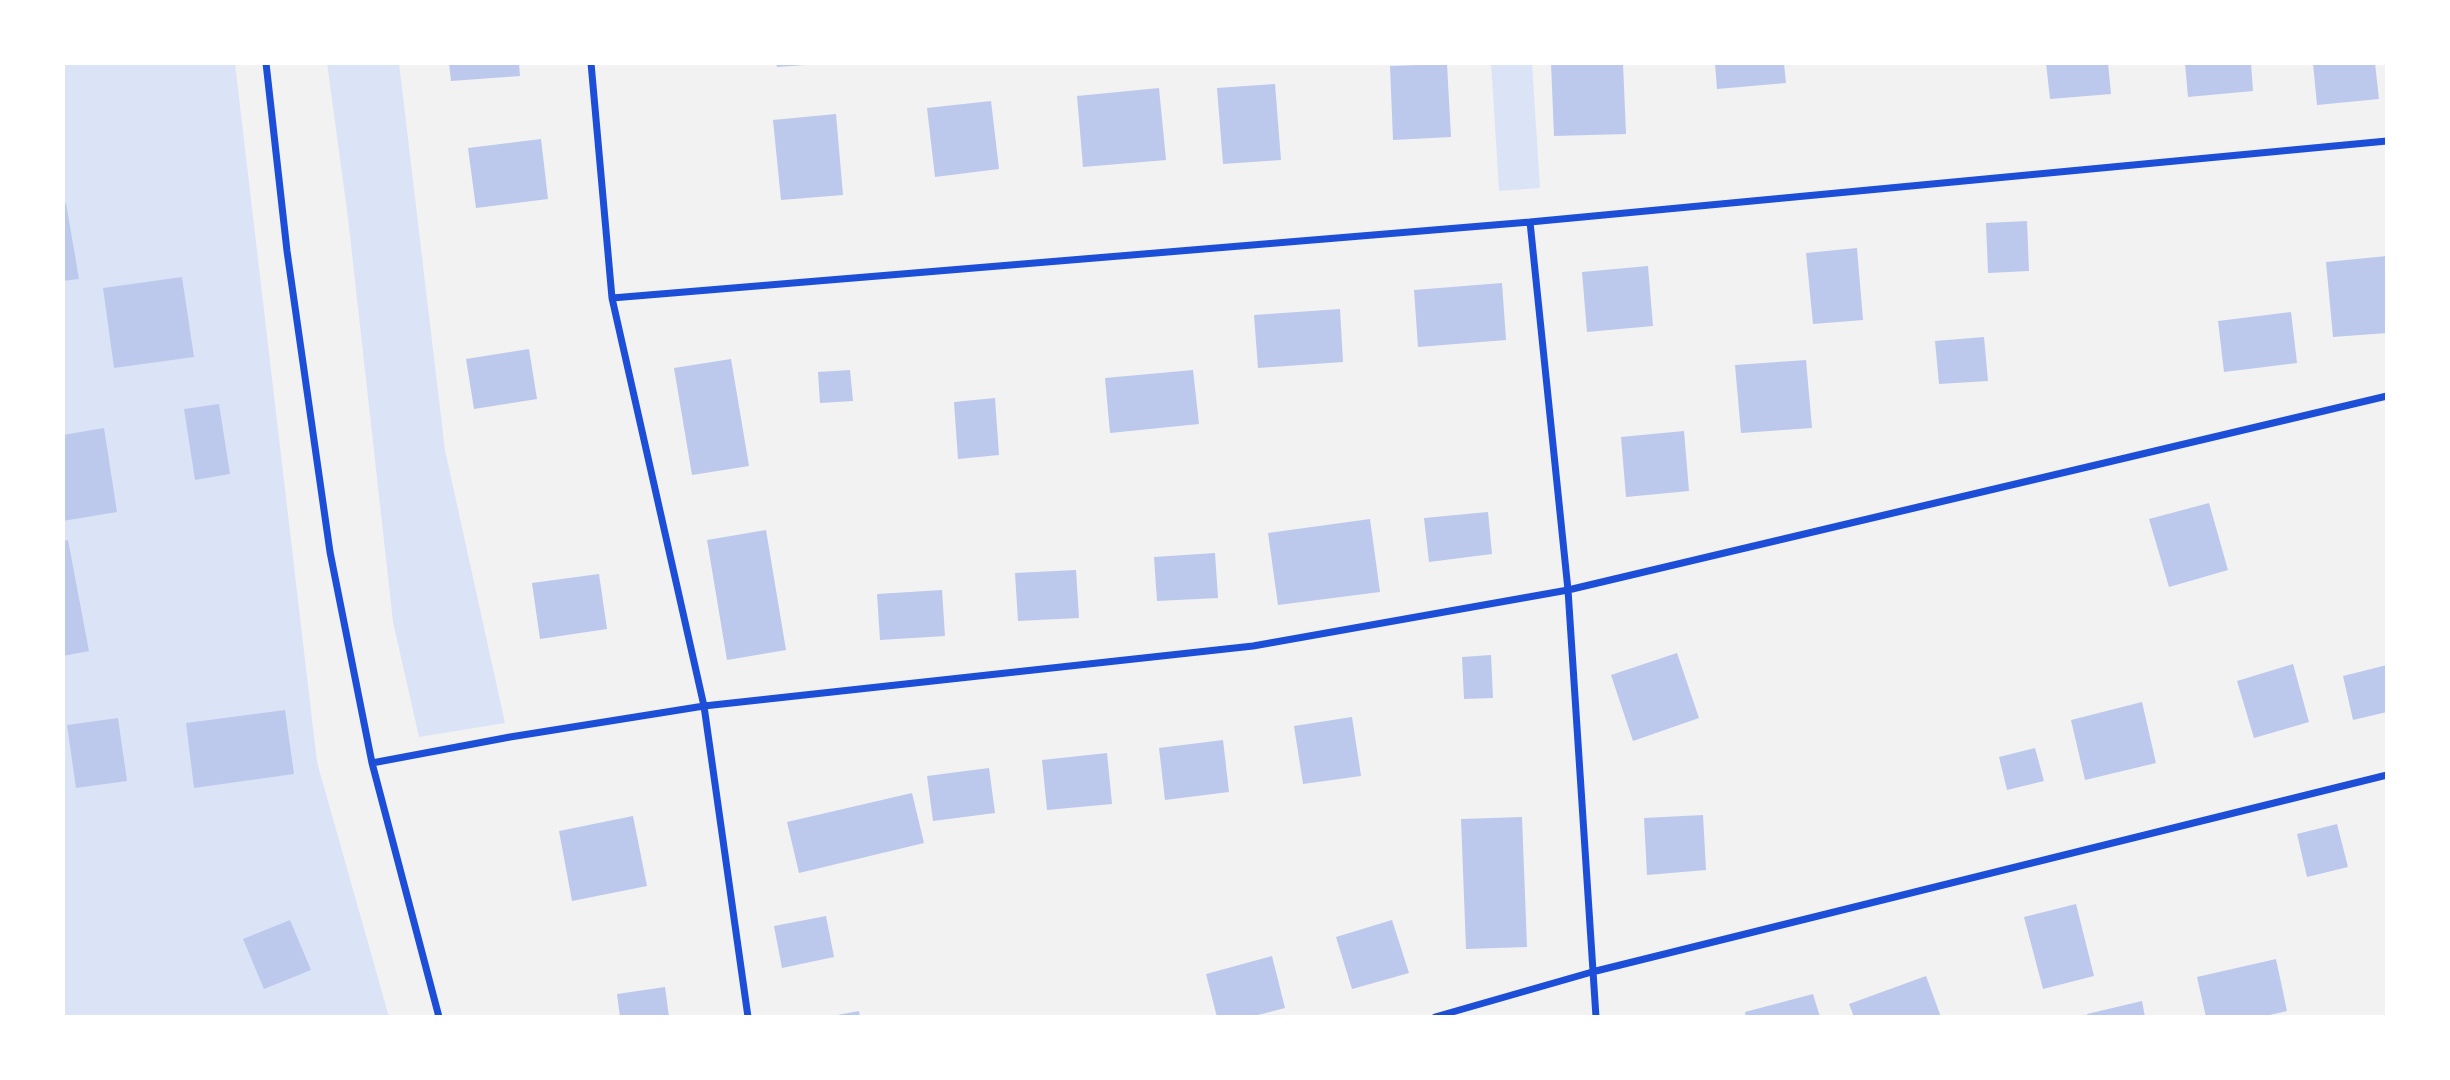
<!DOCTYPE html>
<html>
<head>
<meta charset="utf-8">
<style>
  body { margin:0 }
  #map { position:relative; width:2450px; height:1080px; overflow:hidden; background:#f2f2f2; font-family:"Libre Baskerville",serif }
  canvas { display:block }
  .frame { position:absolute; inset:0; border:65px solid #fff; pointer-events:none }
</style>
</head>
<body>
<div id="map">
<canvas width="2450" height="1080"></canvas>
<div class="frame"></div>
</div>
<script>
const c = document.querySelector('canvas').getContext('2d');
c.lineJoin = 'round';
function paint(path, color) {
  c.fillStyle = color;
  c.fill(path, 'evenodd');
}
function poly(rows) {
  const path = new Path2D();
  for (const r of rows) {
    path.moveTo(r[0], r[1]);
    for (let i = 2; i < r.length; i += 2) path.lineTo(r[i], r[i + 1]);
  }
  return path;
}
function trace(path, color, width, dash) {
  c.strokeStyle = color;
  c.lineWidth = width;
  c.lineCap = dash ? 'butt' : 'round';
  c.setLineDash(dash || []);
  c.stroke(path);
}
const green = poly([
  [63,63,235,63,317,762,389,1017,63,1017],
  [327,63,399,63,445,450,505,723,419,737,393,622,348,218],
  [1491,63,1532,63,1540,188,1499,191]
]);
const building = poly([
  [449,63,519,63,520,76,451,81],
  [776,63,805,63,805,65,777,67],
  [1551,63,1623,63,1626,134,1554,136],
  [1715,63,1784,63,1786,83,1717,89],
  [2046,63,2108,63,2111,94,2050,99],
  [2185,63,2251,63,2253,91,2188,97],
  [2313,63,2375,63,2379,99,2317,105],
  [1447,64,1451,137,1393,140,1390,66],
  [1275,84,1281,160,1223,164,1217,88],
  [1159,88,1166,160,1083,167,1077,96],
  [991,101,999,169,935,177,927,108],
  [836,114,843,195,781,200,773,120],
  [541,139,548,199,476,208,468,148],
  [66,203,79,279,63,281,63,204],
  [2027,221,2029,271,1988,273,1986,223],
  [1857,248,1863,320,1813,324,1806,253],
  [2387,256,2387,333,2333,337,2326,262],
  [1648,266,1653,326,1587,332,1582,272],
  [182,277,194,357,114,368,103,288],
  [1502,283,1506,340,1418,347,1414,290],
  [1340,309,1343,362,1258,368,1254,315],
  [2291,312,2297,363,2224,372,2218,321],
  [1984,337,1988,381,1939,384,1935,341],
  [529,349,537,399,474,409,466,359],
  [731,359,749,466,692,475,674,368],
  [1806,360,1812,428,1741,433,1735,365],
  [850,370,853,401,820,403,818,372],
  [1193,370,1199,424,1110,433,1105,378],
  [995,398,999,455,958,459,954,402],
  [219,404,230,474,195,480,184,409],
  [104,428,117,512,63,521,63,435],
  [1684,431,1689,491,1626,497,1621,437],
  [2209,503,2228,570,2169,587,2149,519],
  [1488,512,1492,554,1429,562,1424,518],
  [1370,519,1380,592,1278,605,1268,533],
  [766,530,786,650,727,660,707,540],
  [68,540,89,651,63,656,63,541],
  [1215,553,1218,598,1157,601,1154,557],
  [1076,570,1079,618,1018,621,1015,573],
  [599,574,607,629,540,639,532,583],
  [942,590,945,636,880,640,877,594],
  [1677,653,1699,718,1633,741,1611,675],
  [1491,655,1493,698,1464,699,1462,657],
  [2293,664,2309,722,2254,738,2237,681],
  [2387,665,2387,712,2353,720,2343,676],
  [2142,702,2156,763,2085,780,2071,720],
  [285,710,294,774,194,788,186,723],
  [1352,717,1361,776,1303,784,1294,726],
  [118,718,127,781,76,788,67,725],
  [1223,740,1229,792,1165,800,1159,748],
  [2035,748,2044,781,2007,790,1999,757],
  [1107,753,1112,804,1047,810,1042,760],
  [989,768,995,813,933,821,927,776],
  [912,793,924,843,799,873,787,822],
  [1703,815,1706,870,1647,875,1644,818],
  [633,816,647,886,572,901,559,831],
  [1522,817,1527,947,1466,949,1461,819],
  [2337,824,2348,867,2307,877,2297,834],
  [2076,904,2094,976,2043,989,2024,917],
  [826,916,834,957,782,968,774,926],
  [290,920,311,970,264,989,243,939],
  [1392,920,1409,973,1352,989,1336,937],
  [1272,956,1285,1008,1250,1017,1217,1017,1206,974],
  [2276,959,2287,1011,2261,1017,2206,1017,2197,977],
  [1926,976,1941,1017,1854,1017,1849,1004],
  [665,987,669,1017,620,1017,617,994],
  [1813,994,1820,1017,1746,1017,1745,1012],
  [2142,1001,2145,1017,2088,1017,2087,1014],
  [859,1011,860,1017,833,1017,832,1016]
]);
const minor = poly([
  [266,63,287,251,330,552,372,763,439,1017],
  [591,63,612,298,704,706,748,1017],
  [1530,222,1568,590,1596,1017],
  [612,298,1530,222,2387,141],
  [372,763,510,737,704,706,1253,646,1568,590,2387,396],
  [1435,1017,1592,972,2387,775]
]);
paint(green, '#dbe4f7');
paint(building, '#bdc9ec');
trace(minor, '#1d4ed8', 7);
</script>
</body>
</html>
